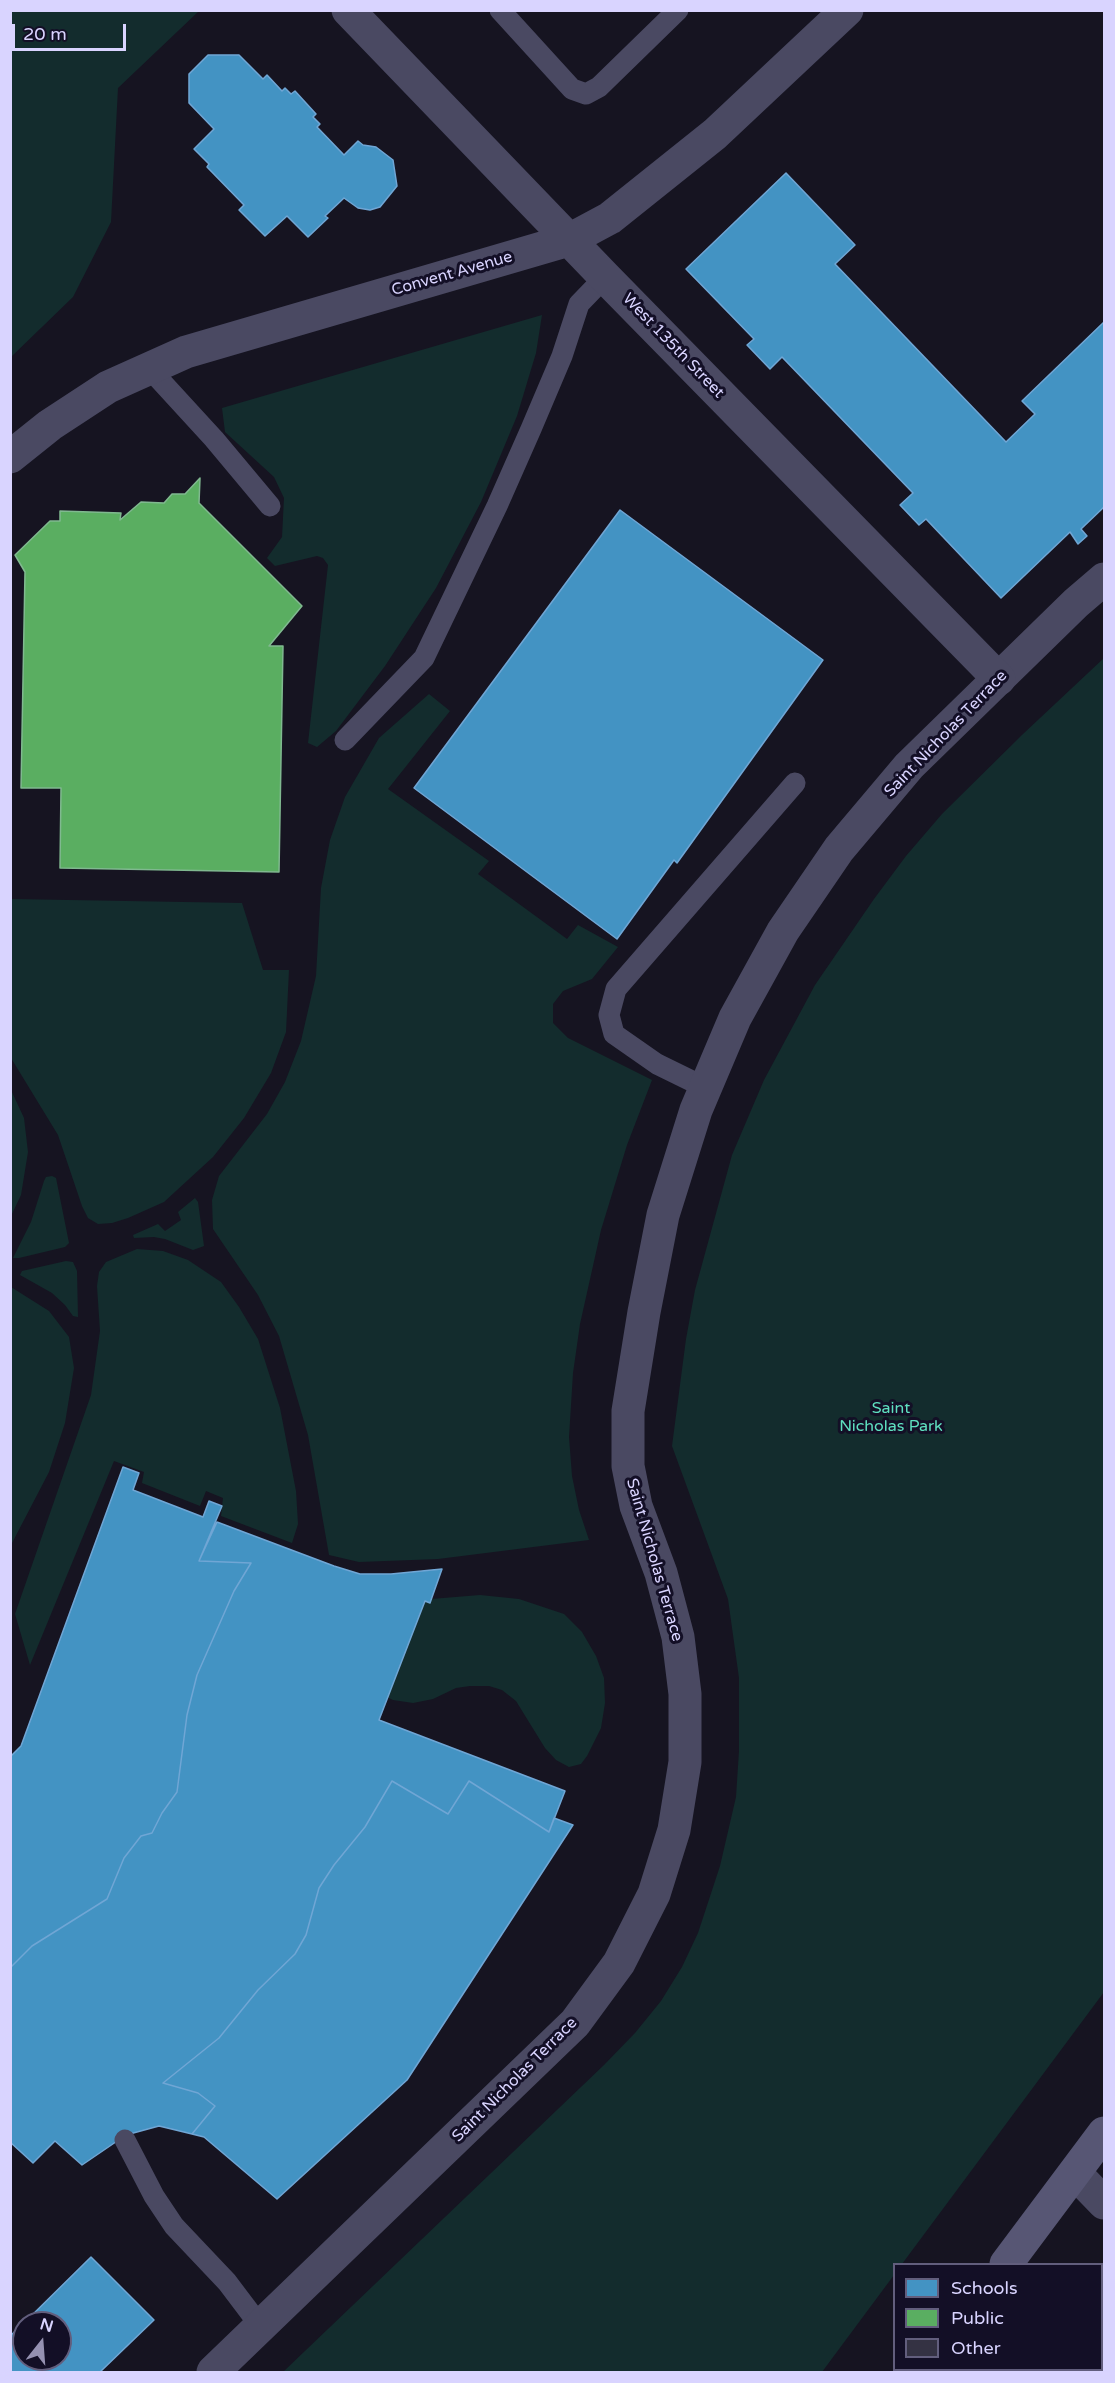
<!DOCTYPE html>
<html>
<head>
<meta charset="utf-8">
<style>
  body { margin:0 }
  #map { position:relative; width:1115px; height:2383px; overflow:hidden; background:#161421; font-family:"Varela Round",sans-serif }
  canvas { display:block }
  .frame { position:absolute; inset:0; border:12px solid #d9d4ff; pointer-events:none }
  .legend { position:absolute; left:893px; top:2263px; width:210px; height:108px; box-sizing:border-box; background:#130f26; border:2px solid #625e7d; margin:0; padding:8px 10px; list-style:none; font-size:18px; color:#d9d4ff }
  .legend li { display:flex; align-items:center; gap:12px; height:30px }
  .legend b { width:30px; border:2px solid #625e7d }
  .north { position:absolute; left:12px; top:2311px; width:60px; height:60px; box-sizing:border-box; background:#130f26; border:2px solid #625e7d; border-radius:50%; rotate:17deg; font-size:16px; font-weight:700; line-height:24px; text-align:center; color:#d9d4ff }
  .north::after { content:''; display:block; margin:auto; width:21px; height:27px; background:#9591b1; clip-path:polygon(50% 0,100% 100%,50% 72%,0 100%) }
  .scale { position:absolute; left:12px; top:24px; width:114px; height:27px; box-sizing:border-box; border:3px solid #d9d4ff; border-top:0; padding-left:8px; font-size:18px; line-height:21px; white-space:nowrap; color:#d9d4ff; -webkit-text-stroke:4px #130f26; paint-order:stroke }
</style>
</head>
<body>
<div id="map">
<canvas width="1115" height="2383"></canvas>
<div class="frame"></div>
<ul class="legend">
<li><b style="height:16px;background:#4393c3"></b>Schools</li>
<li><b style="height:16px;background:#5aae61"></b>Public</li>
<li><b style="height:16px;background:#343243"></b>Other</li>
</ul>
<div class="north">N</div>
<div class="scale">20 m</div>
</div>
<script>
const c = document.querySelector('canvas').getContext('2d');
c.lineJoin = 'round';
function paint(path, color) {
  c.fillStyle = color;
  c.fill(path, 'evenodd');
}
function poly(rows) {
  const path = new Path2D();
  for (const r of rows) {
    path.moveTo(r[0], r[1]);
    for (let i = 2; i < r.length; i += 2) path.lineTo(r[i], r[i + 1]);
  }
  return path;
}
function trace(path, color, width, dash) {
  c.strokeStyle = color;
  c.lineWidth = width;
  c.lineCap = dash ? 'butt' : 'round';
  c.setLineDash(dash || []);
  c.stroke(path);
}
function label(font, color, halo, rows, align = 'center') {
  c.font = font + ' "Varela Round",sans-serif';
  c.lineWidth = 6;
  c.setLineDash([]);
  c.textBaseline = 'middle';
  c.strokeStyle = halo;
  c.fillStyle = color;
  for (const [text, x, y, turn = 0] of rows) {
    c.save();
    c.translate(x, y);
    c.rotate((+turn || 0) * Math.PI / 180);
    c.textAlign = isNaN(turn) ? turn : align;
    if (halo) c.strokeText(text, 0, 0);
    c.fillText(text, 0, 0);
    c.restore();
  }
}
const green = poly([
  [10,11,199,11,118,88,111,222,73,297,11,357],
  [542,315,536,353,517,416,481,502,436,588,385,666,336,731,317,747,308,743,328,565,323,558,317,556,275,566,267,558,282,537,284,498,274,477,225,432,222,408],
  [1104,658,1104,1992,902,2264,894,2264,894,2275,822,2372,283,2372,604,2065,635,2033,661,2001,682,1967,698,1933,720,1866,736,1797,739,1751,739,1678,728,1599,672,1446,686,1339,695,1290,732,1155,764,1080,815,985,874,899,906,856,942,814,1023,734],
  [429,694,450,711,388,789,489,861,478,874,567,939,578,925,618,947,592,979,563,991,553,1004,553,1023,568,1038,652,1080,627,1145,601,1230,580,1324,573,1373,569,1437,572,1476,579,1510,589,1540,438,1559,359,1562,329,1555,308,1435,279,1336,258,1295,213,1229,212,1200,219,1176,267,1114,285,1082,301,1041,316,976,321,888,330,840,345,797,379,738],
  [11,899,242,903,263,970,289,970,286,1032,271,1073,244,1118,213,1157,164,1202,128,1218,112,1223,98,1224,88,1218,82,1206,58,1135,11,1058],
  [11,1090,24,1118,28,1152,21,1195,11,1216],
  [52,1176,56,1178,69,1243,65,1247,19,1258,13,1258,31,1222,44,1181,46,1177],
  [195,1198,198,1202,204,1246,193,1250,165,1239,154,1237,134,1238,133,1235,158,1224,165,1231,181,1220,178,1212],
  [137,1249,163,1251,188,1260,221,1282,239,1307,258,1339,280,1408,296,1491,298,1524,292,1543,221,1516,223,1498,206,1491,200,1506,142,1483,144,1472,114,1461,30,1665,15,1614,91,1395,100,1331,97,1286,99,1272,106,1262],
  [66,1261,73,1262,77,1271,78,1317,73,1316,65,1305,52,1293,20,1275,22,1271],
  [11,1287,49,1311,69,1337,74,1368,65,1423,49,1472,11,1545],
  [480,1595,519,1599,564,1614,582,1632,596,1656,604,1678,605,1703,601,1728,587,1756,581,1764,569,1767,556,1760,545,1748,516,1701,502,1690,489,1686,470,1686,456,1688,433,1699,413,1703,393,1700,379,1693,419,1600]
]);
const schools = poly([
  [208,55,239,55,263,79,267,75,282,91,285,88,291,94,295,91,316,114,313,117,320,124,317,127,344,155,358,141,363,145,376,147,393,160,397,186,380,207,370,210,358,208,344,198,325,216,328,218,308,237,287,216,265,236,239,210,244,205,207,167,209,164,194,149,214,129,189,103,189,74,208,55],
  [786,173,855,245,835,264,1006,442,1035,414,1022,401,1104,322,1104,507,1081,529,1087,536,1078,544,1070,532,1001,598,926,519,919,525,900,505,913,493,782,357,770,369,747,345,754,339,686,269,786,173],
  [620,510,823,660,677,863,674,860,617,939,414,788,620,510],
  [123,1467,139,1473,133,1490,203,1517,209,1501,222,1506,199,1561,251,1563,234,1591,197,1675,187,1715,177,1792,162,1813,152,1833,141,1836,124,1858,107,1899,32,1946,10,1968,10,1757,21,1746,123,1467],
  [217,1522,334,1566,360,1574,391,1574,442,1569,430,1603,425,1601,379,1720,565,1791,549,1832,469,1781,448,1814,392,1781,365,1827,334,1865,319,1888,306,1935,295,1954,258,1990,219,2038,163,2083,198,2093,215,2106,192,2134,159,2126,126,2135,82,2165,55,2141,33,2163,10,2142,10,1968,32,1946,107,1899,124,1858,141,1836,152,1833,162,1813,177,1792,187,1715,197,1675,234,1591,251,1563,199,1561,217,1522],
  [392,1781,448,1814,469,1781,549,1832,554,1818,573,1825,407,2080,277,2199,204,2137,192,2134,215,2106,198,2093,163,2083,219,2038,258,1990,295,1954,306,1935,319,1888,334,1865,365,1827,392,1781],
  [91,2257,154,2320,100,2372,10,2372,10,2336,24,2323,24,2359,60,2359,60,2323,24,2323,91,2257]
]);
const public = poly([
  [200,478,199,503,302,606,269,646,283,646,279,872,60,868,61,788,21,788,25,572,15,555,50,521,60,521,60,511,121,513,120,520,141,502,164,503,172,494,185,494,200,478]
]);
const building = poly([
  [1104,2284,1104,2329,1102,2325,1102,2287,1104,2284],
  [1102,2325,1104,2329,1104,2372,1056,2372,1054,2370,1102,2370,1102,2325]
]);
const service = poly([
  [500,10,572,89,586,94,599,87,678,10],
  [148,367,214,439,270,506],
  [345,740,424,658,497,506,531,429,562,356,579,304,605,277],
  [706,1088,657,1064,614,1034,609,1015,616,989,795,783],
  [125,2140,154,2196,174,2226,227,2282,261,2327]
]);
const minor = poly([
  [1075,2173,1104,2203],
  [213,2372,575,2023,619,1963,654,1894,674,1830,685,1762,685,1694,678,1637,661,1573,636,1506,628,1466,628,1411,644,1312,663,1215,696,1110,735,1018,783,931,839,849,909,766,1076,603,1104,579]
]);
const tertiary = poly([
  [348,10,605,277,999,679],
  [10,457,50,425,108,387,186,352,569,240,610,218,715,134,847,10]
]);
const secondary = poly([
  [1006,2264,1104,2133],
  [924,2372,926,2370]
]);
const streetNames = [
  ["Convent Avenue",452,274,-16],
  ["West 135th Street",673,346,46],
  ["Saint Nicholas Terrace",946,734,-46],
  ["Saint Nicholas Terrace",654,1560,74],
  ["Saint Nicholas Terrace",515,2080,-45]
];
const parkNames = [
  ["Saint",891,1409],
  ["Nicholas Park",891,1427]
];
paint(green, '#132c2d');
paint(schools, '#4393c3');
trace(schools, '#70a6d5', 1.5);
paint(public, '#5aae61');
trace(public, '#80b990', 1.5);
paint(building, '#343243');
trace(building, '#433f54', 1.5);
trace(service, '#4a4962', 21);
trace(minor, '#4a4962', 33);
trace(tertiary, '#4a4962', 33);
trace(secondary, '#575674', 33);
label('16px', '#d9d4ff', '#130f26', streetNames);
label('16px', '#5fe0c0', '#130f26', parkNames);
</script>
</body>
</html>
